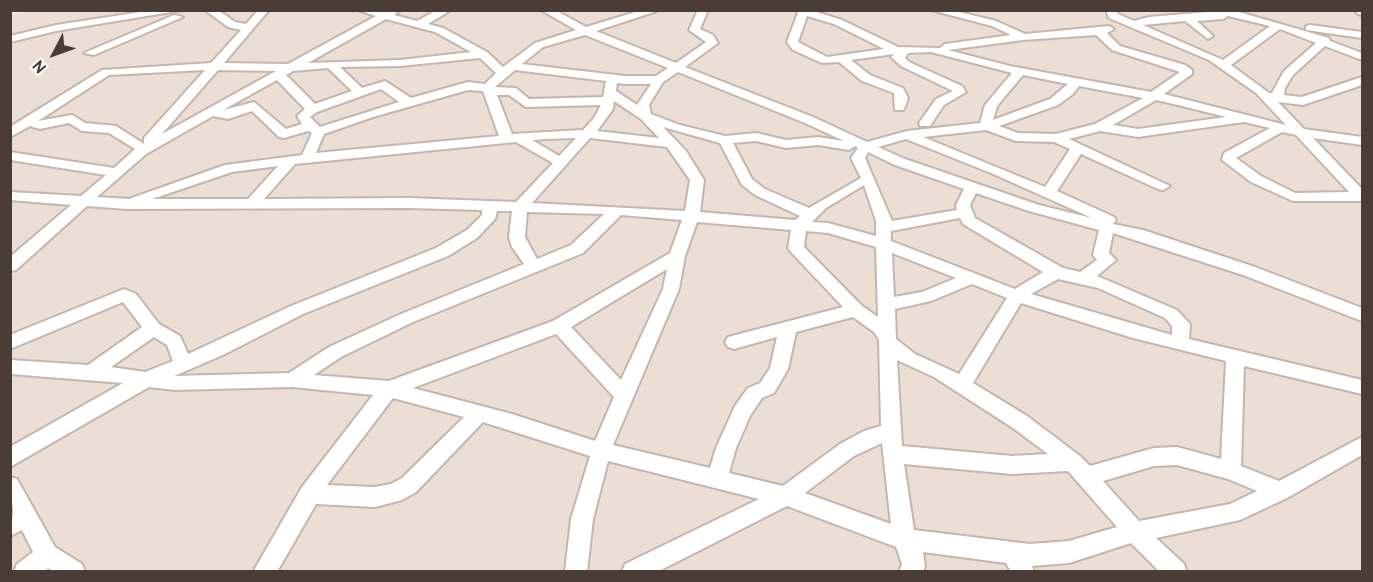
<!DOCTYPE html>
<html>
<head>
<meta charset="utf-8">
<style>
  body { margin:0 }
  #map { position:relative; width:1373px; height:582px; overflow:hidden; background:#f5eee7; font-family:Overpass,sans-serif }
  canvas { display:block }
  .frame { position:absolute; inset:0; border:12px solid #493d35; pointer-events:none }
  .north { position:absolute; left:24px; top:24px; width:60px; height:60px; -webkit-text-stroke:4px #fff; paint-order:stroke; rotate:229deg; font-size:16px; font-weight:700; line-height:24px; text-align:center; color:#493d35 }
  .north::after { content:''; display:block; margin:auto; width:21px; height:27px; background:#493d35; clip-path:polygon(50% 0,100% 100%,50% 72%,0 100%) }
</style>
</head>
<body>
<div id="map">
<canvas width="1373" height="582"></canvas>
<div class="frame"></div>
<div class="north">N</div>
</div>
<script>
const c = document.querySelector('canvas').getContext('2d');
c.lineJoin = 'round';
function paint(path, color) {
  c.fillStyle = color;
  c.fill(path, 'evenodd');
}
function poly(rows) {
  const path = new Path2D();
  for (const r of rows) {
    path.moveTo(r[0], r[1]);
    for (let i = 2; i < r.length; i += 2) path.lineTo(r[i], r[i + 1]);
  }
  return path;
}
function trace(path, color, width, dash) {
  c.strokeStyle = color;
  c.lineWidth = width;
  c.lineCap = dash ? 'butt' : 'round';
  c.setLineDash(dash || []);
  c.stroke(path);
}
const residential = poly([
  [33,10,1362,11,1362,571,11,571,10,15]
]);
const street = poly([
  [154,10,183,10,56,31,10,42,10,36,56,25,154,10],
  [205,10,218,10,235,22,246,24,258,10,269,10,224,63,288,64,376,16,358,10,400,10,394,15,417,21,437,10,451,10,428,24,443,28,487,52,503,67,535,43,576,30,541,10,555,10,586,27,642,10,660,10,596,31,676,63,706,42,689,30,698,10,708,10,700,29,713,35,718,43,685,67,813,117,867,142,907,131,980,123,985,105,1012,73,931,52,908,53,905,58,909,62,962,86,966,92,944,105,930,126,920,126,919,123,936,99,953,91,901,66,891,57,894,54,851,60,870,75,903,88,908,98,905,107,903,110,895,110,894,93,862,81,839,62,822,63,793,50,787,42,799,10,810,10,842,20,898,47,940,48,945,44,1011,35,992,26,931,10,951,10,996,21,1025,34,1109,26,1114,29,1107,33,1120,46,1185,65,1192,70,1192,74,1164,94,1286,125,1256,93,1209,60,1109,18,1106,10,1116,10,1118,14,1134,21,1149,17,1232,10,1329,38,1330,41,1362,53,1362,60,1325,46,1293,75,1285,88,1284,95,1302,97,1362,77,1362,85,1303,105,1278,102,1304,129,1362,137,1362,145,1313,138,1362,189,1362,201,1293,201,1251,182,1222,160,1224,153,1270,128,1244,122,1138,137,1100,131,1069,139,1170,186,1163,190,1158,189,1081,154,1057,191,1114,217,1116,220,1113,224,1143,230,1255,267,1362,308,1362,321,1243,275,1113,233,1109,253,1116,260,1097,276,1177,310,1190,324,1189,339,1362,380,1362,394,1244,366,1241,466,1279,481,1362,437,1362,455,1287,498,1240,520,1156,538,1184,564,1187,572,1160,572,1131,543,1069,563,1032,566,1034,572,1011,572,1006,563,923,552,925,566,923,572,899,572,902,564,896,547,787,506,657,572,622,572,625,564,759,499,608,461,593,519,587,572,565,572,571,519,590,456,483,422,416,492,402,500,375,507,316,504,277,572,253,572,302,487,373,395,292,387,175,390,149,387,10,467,10,447,123,383,10,374,10,360,88,365,142,327,123,302,10,349,10,335,124,289,136,294,159,324,180,336,188,354,291,306,436,248,467,230,482,215,482,210,409,208,127,209,87,206,16,270,10,271,10,257,71,205,10,200,10,192,81,196,106,175,10,160,10,152,114,168,135,149,109,133,82,131,69,123,40,129,30,126,10,137,10,127,102,70,211,63,241,30,228,27,205,10],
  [807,16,834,24,884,49,827,57,798,42,807,16],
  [1228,16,1270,26,1223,60,1143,25,1185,21,1208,39,1213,36,1197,21,1223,19,1228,16],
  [386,19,435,32,471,52,400,60,308,63,386,19],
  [1280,29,1316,43,1284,71,1272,93,1269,93,1231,65,1280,29],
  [585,35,668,68,656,76,625,76,522,64,543,47,585,35],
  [1096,35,1112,50,1180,72,1151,92,1010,66,948,50,1023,40,1096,35],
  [480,58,496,73,485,84,468,82,411,98,385,81,362,88,340,67,400,66,480,58],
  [328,68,352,91,315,104,286,75,293,71,328,68],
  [205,70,144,138,144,144,116,126,85,123,72,115,38,121,109,75,205,70],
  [218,70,276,71,162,134,218,70],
  [515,70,606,81,603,97,529,99,516,88,495,87,515,70],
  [678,72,805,123,844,141,818,137,786,140,756,133,725,136,680,125,651,114,649,105,663,82,678,72],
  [1023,75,1068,84,1050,99,993,120,997,106,1023,75],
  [277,80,305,109,297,116,302,124,286,129,254,102,223,110,277,80],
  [617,83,625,84,651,84,637,105,616,91,617,83],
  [1079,86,1143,98,1095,124,1056,134,1018,133,999,126,1058,105,1073,94,1079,86],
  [381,89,399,102,320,127,310,117,317,112,381,89],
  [468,90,483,91,499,136,316,153,324,134,373,117,468,90],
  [497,95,509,95,526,107,601,105,594,118,583,130,512,134,497,95],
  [1156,100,1178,105,1226,117,1138,129,1113,125,1156,100],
  [614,101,641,119,659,138,597,131,613,109,614,101],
  [252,111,279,137,284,138,308,131,312,133,302,155,225,165,129,199,97,197,146,154,213,116,228,119,252,111],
  [663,127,720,143,742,185,755,195,800,216,795,220,700,212,704,180,686,151,663,127],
  [986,130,1016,141,1054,142,1070,149,1045,187,923,137,986,130],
  [1282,132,1296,135,1349,192,1295,193,1261,176,1236,158,1282,132],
  [576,138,559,156,532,140,547,139,576,138],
  [590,138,667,147,690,180,685,211,532,203,590,138],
  [906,139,991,173,1092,218,1039,205,905,159,878,147,906,139],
  [756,141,786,148,818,145,849,150,855,146,858,148,851,158,861,178,809,208,765,189,752,179,733,143,756,141],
  [516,142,553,163,516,202,409,198,264,199,295,164,516,142],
  [868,152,895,165,964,189,956,205,957,210,892,221,865,158,868,152],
  [278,166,248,199,152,199,232,172,278,166],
  [864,185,876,221,876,236,828,223,812,222,826,208,864,185],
  [976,193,1029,211,1099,230,1093,255,1097,260,1080,272,1063,268,975,218,970,205,976,193],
  [497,211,512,211,509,237,512,247,524,264,401,314,329,347,289,373,174,376,223,355,303,314,448,256,477,238,495,219,497,211],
  [527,212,604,214,571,245,537,259,525,237,527,212],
  [621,215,682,220,670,253,553,321,389,381,314,375,341,357,413,322,583,253,621,215],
  [960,218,963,224,1043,272,1015,289,891,241,891,231,960,218],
  [697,222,791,230,788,248,791,252,843,307,728,337,725,342,728,347,734,349,777,337,770,368,760,383,748,388,735,406,716,448,710,468,613,445,679,289,685,256,697,222],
  [806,231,828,233,876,247,878,317,862,306,804,247,806,231],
  [892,253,956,278,922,292,894,297,892,253],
  [667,269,663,289,621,380,571,327,667,269],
  [1058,279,1098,288,1165,318,1172,326,1172,335,1031,294,1058,279],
  [972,284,1007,298,959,374,915,354,896,339,895,309,931,301,972,284],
  [1021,303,1133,338,1226,361,1221,459,1177,447,1154,448,1090,466,1080,456,1027,416,973,383,1021,303],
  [853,317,874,332,879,340,881,426,864,431,840,444,783,486,729,473,736,448,750,416,762,398,774,393,788,369,796,332,853,317],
  [556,334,614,397,595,441,512,414,413,388,556,334],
  [154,337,167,345,173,361,145,372,111,367,154,337],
  [897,360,934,377,1013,428,1048,454,1012,456,902,446,897,360],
  [393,398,464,417,402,478,391,484,375,487,327,485,393,398],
  [882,443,891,524,805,493,854,456,882,443],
  [904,464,1012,474,1068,471,1117,527,1069,541,1030,544,914,530,904,464],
  [1177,465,1228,479,1257,491,1230,504,1139,521,1103,481,1154,466,1177,465],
  [1354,10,1362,10,1362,15,1358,14,1354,10],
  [174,15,183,17,94,55,84,53,174,15],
  [1310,25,1362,32,1362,38,1306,30,1306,26,1310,25],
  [10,477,17,479,55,547,82,564,85,572,53,572,48,568,44,572,14,572,17,564,33,552,22,530,10,536,13,512,10,477]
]);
paint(residential, '#eaded5');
trace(street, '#c5b6ac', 4);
paint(street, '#fff');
</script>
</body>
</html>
